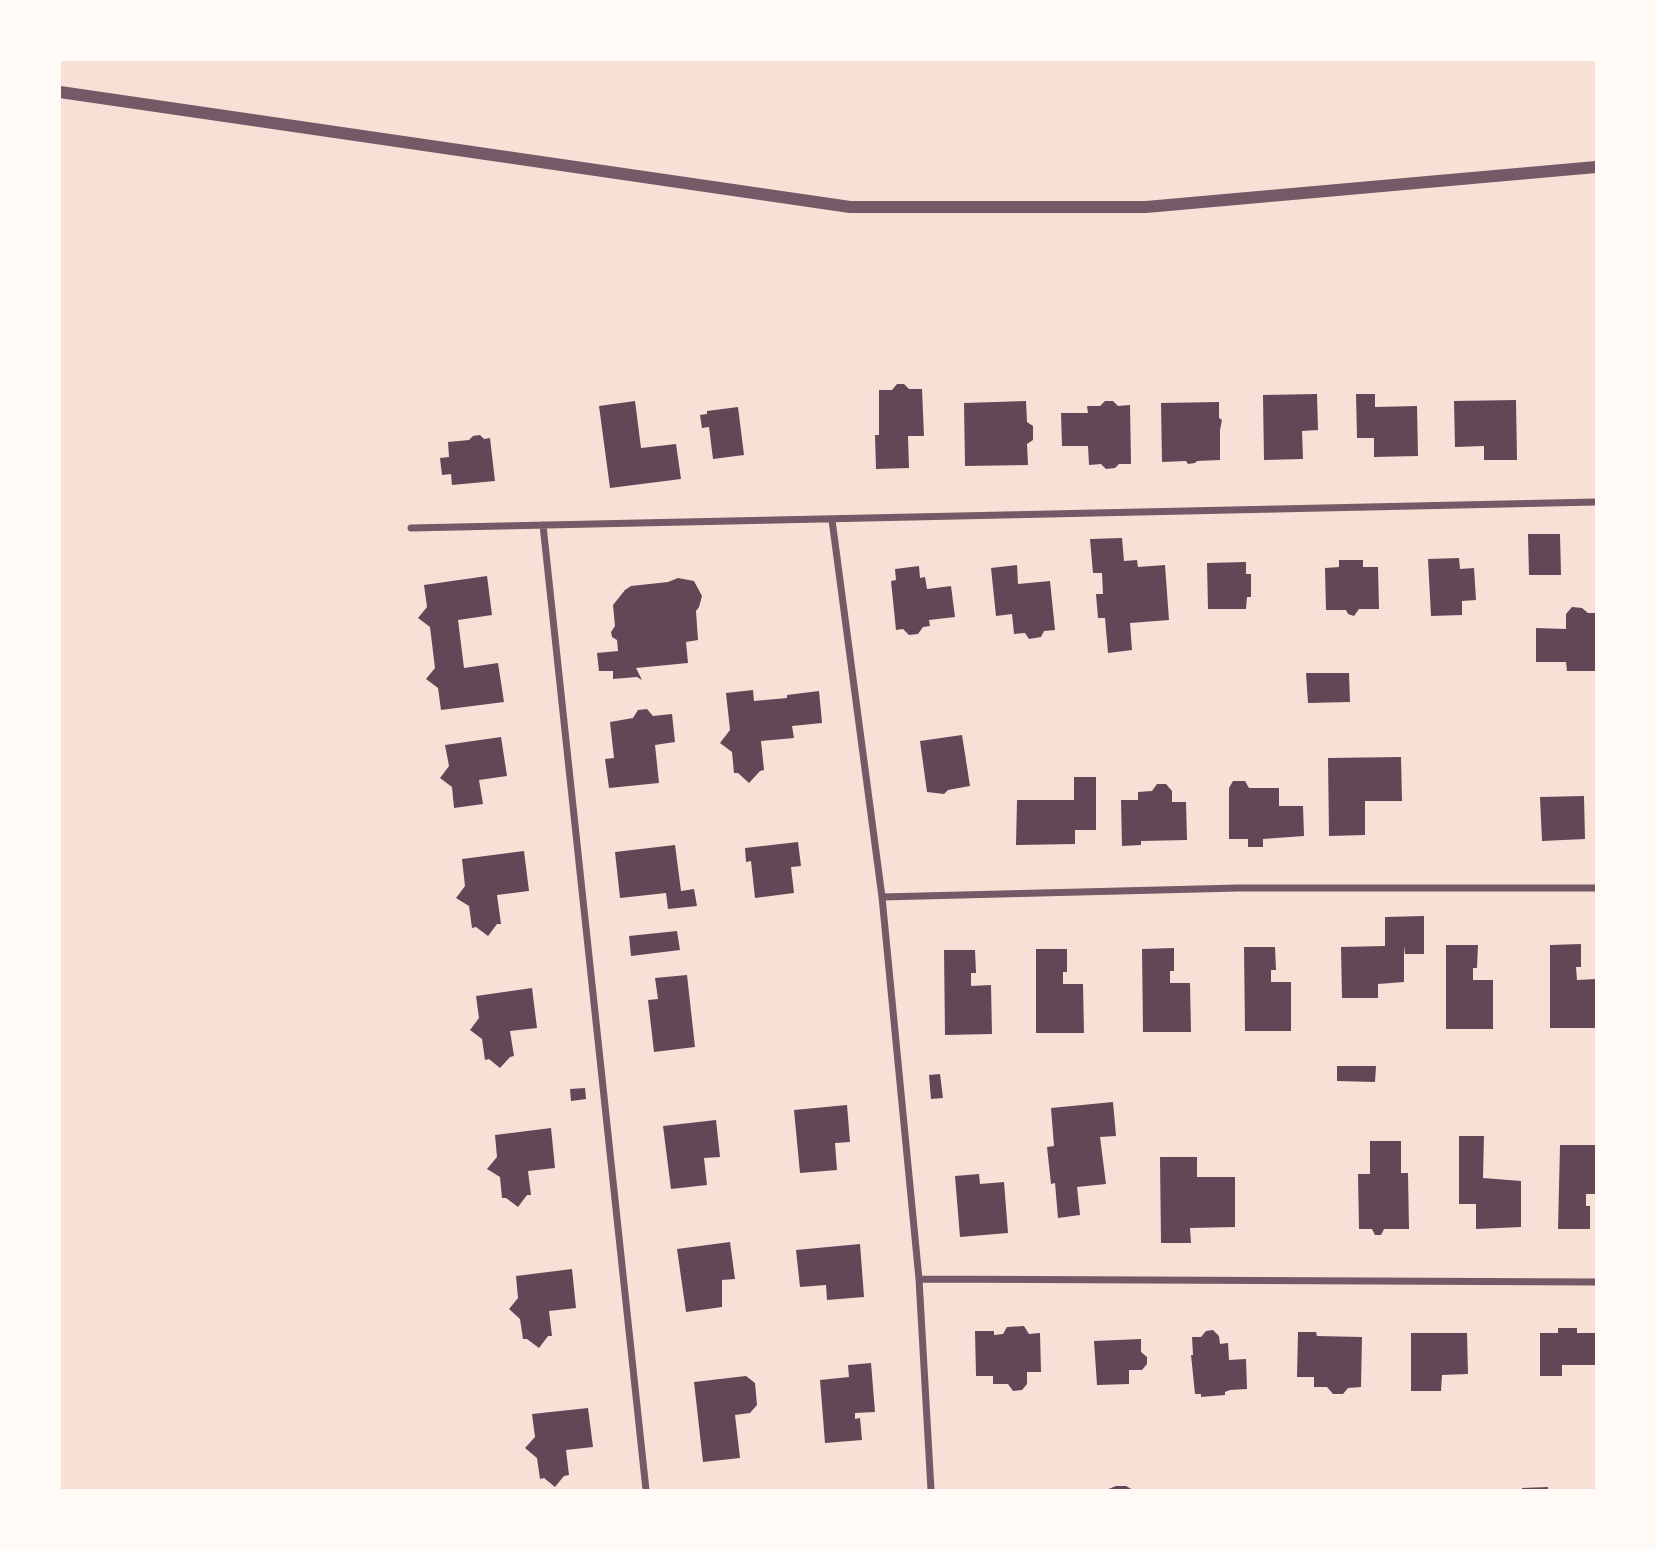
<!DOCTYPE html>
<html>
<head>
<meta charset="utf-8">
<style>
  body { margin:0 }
  #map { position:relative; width:1656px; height:1550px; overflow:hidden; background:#f7e1d7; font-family:Commissioner,sans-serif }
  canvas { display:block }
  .frame { position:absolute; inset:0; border:61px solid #fffaf5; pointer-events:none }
</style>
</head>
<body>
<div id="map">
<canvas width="1656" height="1550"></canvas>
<div class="frame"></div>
</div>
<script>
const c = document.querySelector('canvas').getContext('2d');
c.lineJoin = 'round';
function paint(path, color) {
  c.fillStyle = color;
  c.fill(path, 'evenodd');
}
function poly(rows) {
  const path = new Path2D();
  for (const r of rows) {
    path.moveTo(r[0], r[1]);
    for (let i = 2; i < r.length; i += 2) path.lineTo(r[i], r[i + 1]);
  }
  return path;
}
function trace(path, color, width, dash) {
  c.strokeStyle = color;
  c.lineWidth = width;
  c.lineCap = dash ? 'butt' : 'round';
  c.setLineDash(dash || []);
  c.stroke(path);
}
const building = poly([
  [897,384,904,384,909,389,922,389,924,436,908,436,909,468,876,469,875,435,879,435,879,390,892,390],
  [1317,394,1318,430,1302,431,1303,459,1264,460,1263,395],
  [1356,394,1375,394,1375,407,1417,406,1418,456,1374,457,1374,438,1357,438],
  [1516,400,1517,460,1484,460,1484,446,1455,447,1454,401],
  [635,401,641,448,676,444,681,479,610,488,599,406],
  [1026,401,1027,422,1033,426,1033,440,1027,444,1028,465,965,466,964,403],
  [1105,401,1113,401,1118,406,1130,405,1131,464,1119,464,1115,468,1106,469,1101,464,1089,465,1088,446,1062,446,1061,413,1088,413,1087,406,1100,406],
  [1219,402,1219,418,1222,420,1220,430,1220,460,1197,461,1195,463,1188,464,1186,461,1162,462,1161,403],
  [738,407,744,455,713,459,709,427,702,428,700,415,707,414,707,411],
  [480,435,484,439,490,438,495,481,452,485,451,474,442,475,440,458,449,457,448,442,469,440,473,436],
  [1528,534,1560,534,1561,575,1529,575],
  [1122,538,1124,561,1137,560,1138,567,1165,565,1169,620,1130,623,1132,650,1108,653,1105,618,1098,618,1096,594,1103,594,1102,573,1093,573,1090,539],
  [1459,558,1460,569,1474,568,1476,600,1462,601,1462,615,1431,616,1428,559],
  [1339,560,1363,560,1363,567,1378,567,1379,609,1359,609,1354,616,1348,614,1346,610,1326,610,1325,568,1339,567],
  [1246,562,1246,574,1251,574,1251,597,1247,597,1246,609,1208,609,1207,563],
  [1017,565,1018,584,1050,581,1055,630,1044,631,1041,637,1029,639,1025,633,1014,634,1012,614,996,616,991,568],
  [919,566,920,578,925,577,927,589,951,586,955,617,929,620,930,626,923,627,918,634,909,635,903,629,896,630,891,581,896,580,895,569],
  [487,576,492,615,458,620,464,668,498,663,504,702,441,710,438,688,426,679,435,668,430,627,418,618,427,607,424,585],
  [678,578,694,581,702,596,699,607,696,611,698,640,686,642,688,663,636,668,642,680,637,677,613,679,613,671,599,671,597,653,618,651,617,640,612,637,611,632,615,626,613,605,625,590,631,586,668,582],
  [1572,607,1582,608,1588,613,1596,613,1596,671,1567,671,1566,662,1536,662,1536,628,1566,629,1566,614],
  [1306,673,1349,673,1350,702,1308,703],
  [753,690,754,701,787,698,787,695,819,691,822,723,792,726,794,738,761,741,764,770,760,771,749,783,738,773,734,773,732,752,720,743,730,730,726,693],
  [647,709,653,716,672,714,675,742,655,745,659,783,609,788,605,759,614,758,610,722,633,718,638,710],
  [962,735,970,786,948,790,944,794,927,792,920,741],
  [501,737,507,776,479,780,483,804,454,808,452,787,440,778,449,766,445,745],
  [1401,757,1402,801,1365,801,1365,835,1329,836,1328,758],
  [1074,777,1096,777,1096,830,1075,830,1075,844,1016,845,1017,800,1074,800],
  [1233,781,1245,781,1249,788,1279,788,1279,806,1303,806,1304,836,1263,839,1263,847,1248,847,1248,839,1229,839,1229,788],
  [1157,784,1166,784,1172,791,1172,802,1186,802,1187,840,1141,841,1141,845,1122,846,1121,800,1138,800,1138,792,1152,791],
  [1584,796,1585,839,1542,841,1540,797],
  [798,842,801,866,791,867,794,893,755,898,751,861,746,862,745,848],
  [675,845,681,891,694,889,697,906,668,909,666,893,620,898,615,852],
  [524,851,529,891,497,895,501,924,497,924,488,936,476,927,472,928,469,906,456,898,465,886,462,859],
  [1424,916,1424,954,1405,954,1404,946,1404,982,1378,984,1378,998,1342,998,1341,947,1385,946,1385,917],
  [677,931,680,950,631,956,629,936],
  [1581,944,1581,967,1576,967,1577,980,1596,979,1596,1028,1550,1028,1550,945],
  [1446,945,1478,945,1477,968,1473,968,1473,980,1493,980,1493,1029,1446,1029],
  [1244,947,1275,947,1276,970,1271,970,1271,982,1291,982,1291,1031,1245,1031],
  [1174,948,1174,971,1170,971,1170,983,1190,983,1191,1032,1143,1032,1142,949],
  [1036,949,1067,949,1067,972,1063,972,1063,984,1083,984,1084,1033,1036,1033],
  [944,950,975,950,976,973,971,973,971,986,991,985,992,1034,945,1035],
  [687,975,695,1047,654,1052,648,1000,658,999,655,978],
  [532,988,537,1028,510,1031,514,1056,510,1057,500,1068,489,1059,485,1060,482,1039,470,1030,479,1018,476,996],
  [1337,1066,1376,1066,1375,1082,1337,1081],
  [940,1074,943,1098,931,1099,929,1075],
  [585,1088,586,1099,571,1101,570,1089],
  [1113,1102,1116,1136,1100,1137,1106,1184,1077,1187,1080,1215,1058,1218,1055,1183,1051,1184,1047,1147,1054,1146,1051,1108],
  [847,1105,850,1142,835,1143,837,1170,800,1173,794,1110],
  [716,1120,720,1157,704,1158,707,1185,671,1189,663,1126],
  [551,1128,555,1168,528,1171,531,1195,527,1195,518,1207,506,1198,502,1198,500,1177,487,1169,497,1157,495,1135],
  [1459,1136,1484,1136,1483,1178,1521,1181,1521,1227,1476,1229,1476,1204,1459,1204],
  [1370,1141,1401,1141,1401,1173,1408,1173,1409,1229,1384,1229,1381,1235,1375,1235,1372,1229,1359,1229,1358,1174,1370,1174],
  [1560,1145,1596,1145,1596,1194,1586,1194,1586,1206,1590,1206,1590,1229,1558,1229],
  [1160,1157,1197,1157,1197,1177,1235,1177,1235,1227,1190,1228,1191,1243,1161,1243],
  [979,1174,980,1184,1004,1182,1008,1233,960,1237,955,1176],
  [730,1242,735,1279,722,1280,722,1307,686,1312,677,1249],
  [860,1244,864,1297,827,1300,826,1285,800,1287,796,1250],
  [572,1269,576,1308,549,1311,552,1336,548,1336,539,1348,527,1339,523,1339,520,1319,509,1309,518,1298,516,1276],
  [1024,1326,1029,1334,1040,1333,1041,1372,1027,1372,1027,1384,1022,1390,1013,1391,1008,1384,993,1384,993,1376,976,1376,975,1331,994,1331,994,1335,1003,1334,1007,1327],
  [1558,1328,1577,1328,1577,1333,1596,1333,1596,1365,1562,1365,1562,1376,1540,1376,1540,1333,1558,1333],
  [1213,1330,1219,1336,1220,1344,1228,1343,1229,1360,1246,1359,1247,1389,1230,1390,1225,1392,1225,1395,1201,1397,1201,1394,1195,1394,1191,1355,1193,1355,1192,1337,1201,1337,1206,1331],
  [1298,1332,1316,1332,1317,1336,1362,1337,1361,1387,1348,1388,1343,1394,1333,1394,1327,1387,1314,1387,1314,1377,1297,1377],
  [1411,1333,1467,1333,1468,1374,1442,1375,1441,1391,1411,1391],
  [1141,1339,1141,1352,1147,1357,1147,1364,1142,1370,1129,1370,1129,1384,1097,1385,1094,1341],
  [871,1363,875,1412,855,1413,855,1419,860,1418,862,1440,825,1443,820,1380,849,1377,848,1365],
  [746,1376,755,1383,757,1405,750,1413,735,1415,740,1458,703,1462,694,1382],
  [588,1408,593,1447,566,1450,569,1475,564,1476,555,1487,544,1478,540,1479,537,1458,525,1448,535,1437,532,1414],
  [1116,1486,1126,1486,1133,1490,1106,1490],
  [1548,1487,1548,1490,1522,1490,1522,1488]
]);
const minor = poly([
  [832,520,882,897,919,1279,931,1490],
  [543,525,646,1490],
  [411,528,1596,502],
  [882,897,1238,888,1596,888],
  [919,1279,1596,1282]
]);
const tertiary = poly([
  [60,92,850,207,1146,207,1596,167]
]);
paint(building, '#644757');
trace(minor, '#755966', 7);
trace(tertiary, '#755966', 12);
</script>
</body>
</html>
